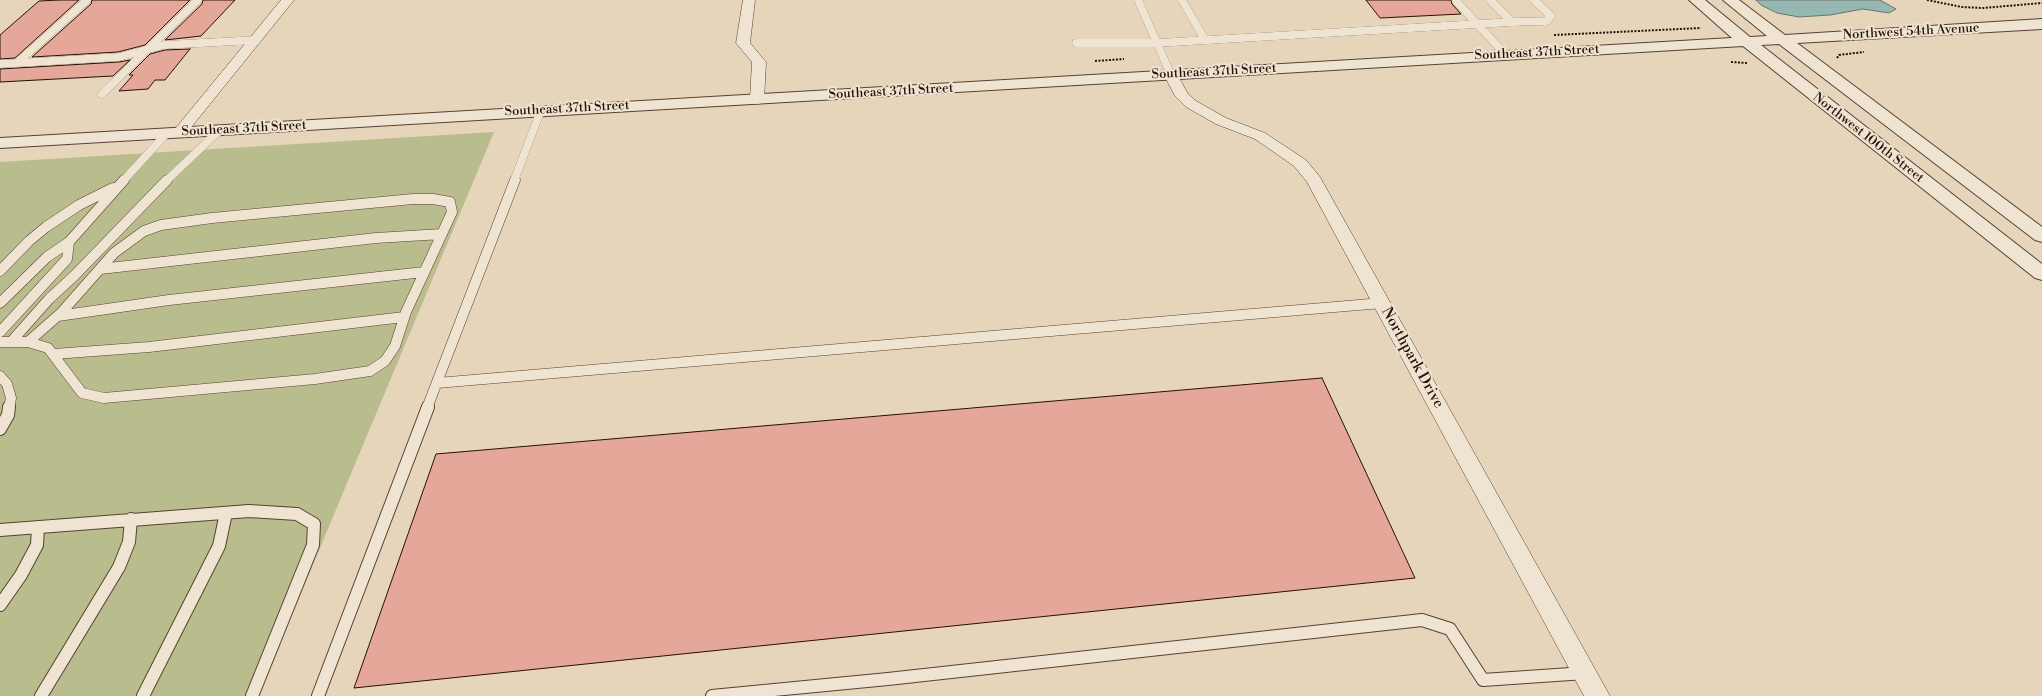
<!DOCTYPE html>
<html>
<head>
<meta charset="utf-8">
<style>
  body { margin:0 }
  canvas { display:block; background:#e6d5ba }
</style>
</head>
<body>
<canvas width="2042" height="696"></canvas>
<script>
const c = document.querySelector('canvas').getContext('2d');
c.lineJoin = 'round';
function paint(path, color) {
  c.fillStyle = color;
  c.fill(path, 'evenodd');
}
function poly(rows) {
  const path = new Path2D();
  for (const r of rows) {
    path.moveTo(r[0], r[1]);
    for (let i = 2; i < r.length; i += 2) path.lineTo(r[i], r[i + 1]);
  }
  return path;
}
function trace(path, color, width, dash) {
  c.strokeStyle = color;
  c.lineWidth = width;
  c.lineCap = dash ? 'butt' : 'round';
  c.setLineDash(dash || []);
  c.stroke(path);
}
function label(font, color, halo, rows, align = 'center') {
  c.font = font + ' "Libre Bodoni",serif';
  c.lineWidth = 4;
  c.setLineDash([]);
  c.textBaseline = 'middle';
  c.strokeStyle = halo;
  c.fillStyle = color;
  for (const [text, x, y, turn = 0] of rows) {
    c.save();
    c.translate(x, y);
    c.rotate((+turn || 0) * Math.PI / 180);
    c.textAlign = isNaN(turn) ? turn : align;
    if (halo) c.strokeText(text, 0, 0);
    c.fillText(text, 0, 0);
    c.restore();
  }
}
const green = poly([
  [494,132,258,696,0,696,0,162]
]);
const water = poly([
  [1756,0,1880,0,1896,9,1889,13,1863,9,1830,15,1799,17,1777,13,1761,5,1756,0]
]);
const building = poly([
  [60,0,79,0,15,58,0,59,0,35,39,1,60,0],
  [92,0,190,0,145,45,118,52,32,57,91,4,92,0],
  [203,0,235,0,201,36,165,40,202,4,203,0],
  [1366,0,1451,0,1452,4,1461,14,1380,18,1366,0],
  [190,49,165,80,155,80,148,89,119,91,133,75,129,75,150,54,165,50,190,49],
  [130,60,113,76,0,82,0,69,119,62,130,60],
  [1322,378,1415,578,354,688,436,454,1322,378]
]);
const path = poly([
  [1927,0,1962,7,1983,8,2042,3],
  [1554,35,1701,28],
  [1837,58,1839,55,1864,52],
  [1095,61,1124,59],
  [1731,62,1747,63]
]);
const serviceFar2 = poly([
  [87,0,17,63,119,57,164,45,256,40],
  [1138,0,1171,75],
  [1182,0,1205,40],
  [1490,0,1512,22,1547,21,1551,16,1534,0],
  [1456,1,1506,55],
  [1076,43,1157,43,1512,22],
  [0,64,17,63],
  [102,94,198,0],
  [123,181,167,133],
  [166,181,220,130],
  [514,181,541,110]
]);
const serviceFar1 = poly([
  [413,199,433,199,450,202,452,212,406,312,395,346,385,361,370,371,315,379,104,398,82,393,48,348,28,342,61,313,114,253,144,231,161,225,212,218,413,199],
  [100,269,376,238,442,234],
  [0,271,29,241,46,227,79,205,113,188],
  [0,303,47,257,69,242],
  [58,316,169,300,424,272],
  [0,332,67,259,69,242,124,180],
  [0,342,28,342],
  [11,342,49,299,74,276,167,180],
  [54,354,149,347,404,317],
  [0,376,7,384,11,398,9,408],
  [437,383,1382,303],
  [427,408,515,180]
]);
const service = poly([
  [0,429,8,415,9,407],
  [0,530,249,511,297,514,314,524,313,545,252,696],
  [0,605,21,575,37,545,38,527],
  [41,696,119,567,129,542,131,519],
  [143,696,219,546,226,513],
  [318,696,428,407],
  [712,696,888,679,1422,620,1450,629,1483,680,1585,673]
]);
const minor = poly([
  [281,0,294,0,185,135,175,135,172,132,175,129,281,0],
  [743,0,755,0,750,43,766,62,764,100,762,103,757,104,752,103,750,100,752,62,736,43,743,0],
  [1171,71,1176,72,1188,94,1196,101,1226,118,1265,133,1306,160,1320,177,1610,696,1584,696,1307,182,1294,166,1255,139,1216,124,1186,107,1175,96,1164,75,1166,72,1171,71]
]);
const tertiary = poly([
  [1689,0,1705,0,1750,37,1767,36,1723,0,1739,0,1785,35,2042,19,2042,29,1797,43,2042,227,2042,242,2035,240,1779,44,1761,45,2042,264,2042,280,2035,278,1743,46,0,148,0,138,1732,38,1689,0]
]);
const farStreetnames = [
  ["Northwest 54th Avenue",1911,32,-3],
  ["Southeast 37th Street",1537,53,-3],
  ["Southeast 37th Street",1214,72,-3],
  ["Southeast 37th Street",891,92,-3],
  ["Southeast 37th Street",567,109,-3],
  ["Southeast 37th Street",244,129,-3],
  ["Northwest 100th Street",1868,138,38]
];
const streetNames = [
  ["Northpark Drive",1412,358,61]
];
paint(green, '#b9bc8d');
paint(water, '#96b8b2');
trace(water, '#6a756c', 1);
paint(building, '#e5a799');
trace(building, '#271004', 1);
trace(serviceFar2, '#574132', 8);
trace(serviceFar1, '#574132', 11);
trace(service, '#574132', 14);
trace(minor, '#574132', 1);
trace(tertiary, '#574132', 2);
trace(path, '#271004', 2, [2, 1.5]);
trace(serviceFar2, '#efe4d2', 8);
trace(serviceFar1, '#efe4d2', 10);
trace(service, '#efe4d2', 12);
paint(minor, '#efe4d2');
paint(tertiary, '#efe4d2');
label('13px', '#271004', '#efe4d2', farStreetnames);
label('15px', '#271004', '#efe4d2', streetNames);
</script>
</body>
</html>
